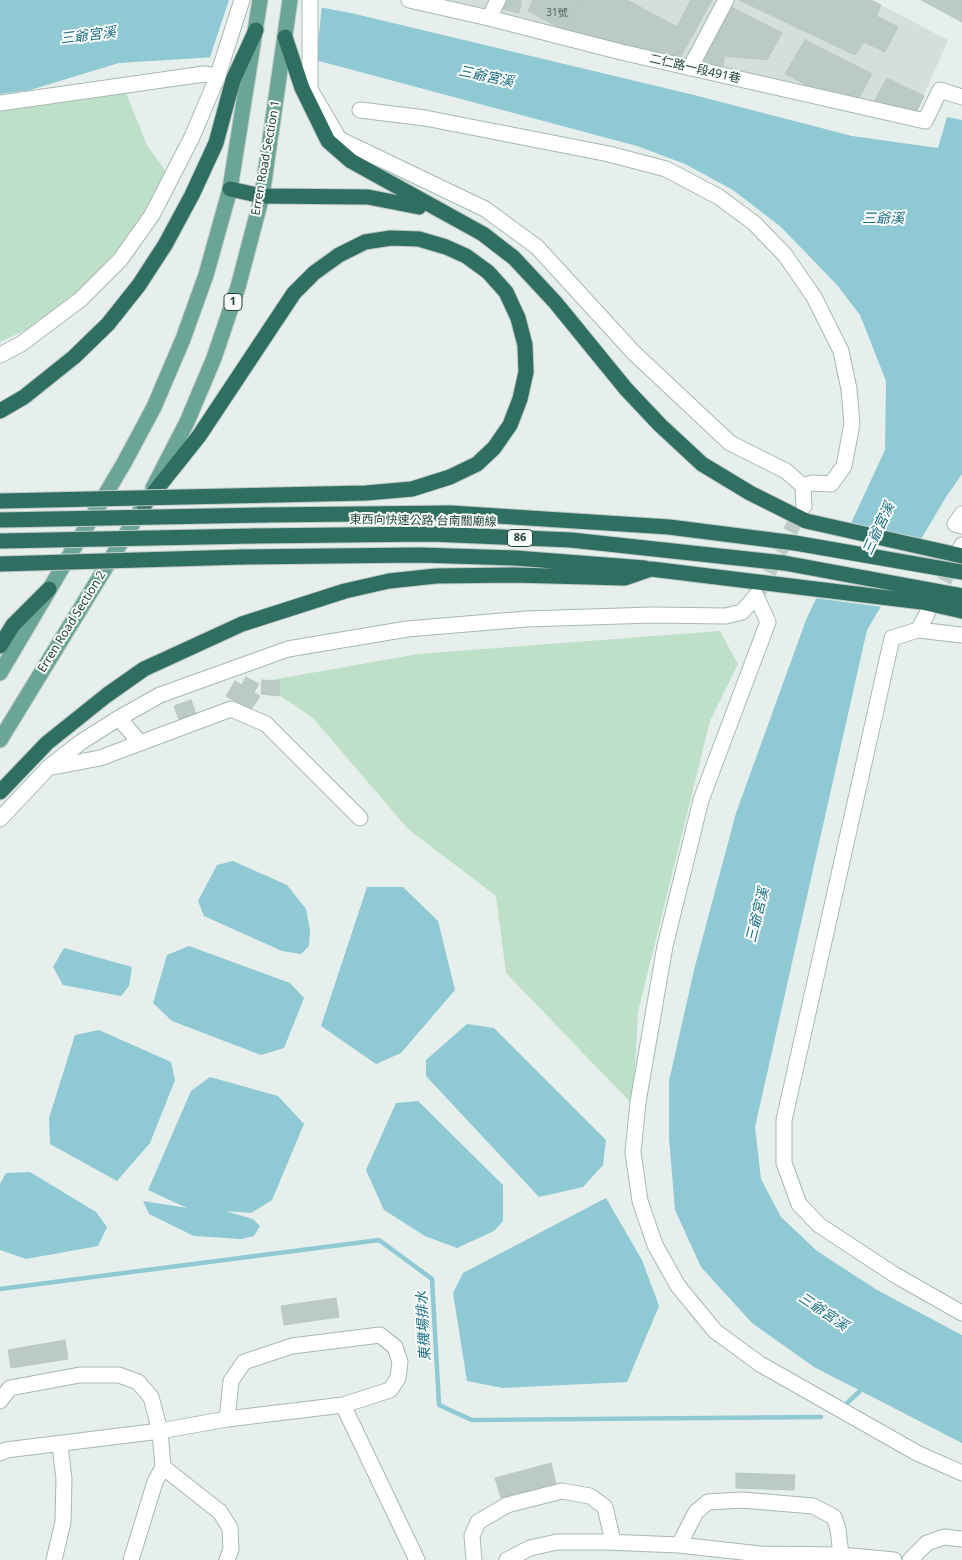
<!DOCTYPE html>
<html>
<head>
<meta charset="utf-8">
<style>
  body { margin:0 }
  canvas { display:block; background:#e6efeb }
</style>
</head>
<body>
<canvas width="962" height="1560"></canvas>
<script>
const c = document.querySelector('canvas').getContext('2d');
c.lineJoin = 'round';
function paint(path, color) {
  c.fillStyle = color;
  c.fill(path, 'evenodd');
}
function poly(rows) {
  const path = new Path2D();
  for (const r of rows) {
    path.moveTo(r[0], r[1]);
    for (let i = 2; i < r.length; i += 2) path.lineTo(r[i], r[i + 1]);
  }
  return path;
}
function trace(path, color, width, dash) {
  c.strokeStyle = color;
  c.lineWidth = width;
  c.lineCap = dash ? 'butt' : 'round';
  c.setLineDash(dash || []);
  c.stroke(path);
}
function label(font, color, halo, rows, align = 'center') {
  c.font = font + ' "Noto Sans","Noto Sans TC",sans-serif';
  c.lineWidth = 4;
  c.setLineDash([]);
  c.textBaseline = 'middle';
  c.strokeStyle = halo;
  c.fillStyle = color;
  for (const [text, x, y, turn = 0] of rows) {
    c.save();
    c.translate(x, y);
    c.rotate((+turn || 0) * Math.PI / 180);
    c.textAlign = isNaN(turn) ? turn : align;
    if (halo) c.strokeText(text, 0, 0);
    c.fillText(text, 0, 0);
    c.restore();
  }
}
const built = poly([
  [435,0,871,0,948,40,916,113]
]);
const green = poly([
  [123,85,147,145,166,172,152,199,119,248,75,296,28,329,0,342,0,103],
  [720,631,738,664,710,721,638,1012,633,1105,506,973,496,896,408,829,313,718,260,682,418,654]
]);
const water = poly([
  [0,0,281,0,351,13,694,95,852,136,938,148,947,117,962,120,962,474,946,497,867,630,755,1127,761,1179,781,1217,817,1251,877,1290,962,1335,962,1443,814,1367,752,1323,701,1267,675,1210,669,1138,669,1081,694,970,736,813,806,620,885,450,886,381,860,315,837,285,781,227,733,190,685,164,637,146,319,61,216,57,119,63,30,90,0,94],
  [233,861,287,885,306,909,310,930,309,946,301,954,282,951,204,916,198,901,217,865],
  [367,887,403,887,438,921,455,990,401,1053,376,1064,321,1026],
  [189,946,290,983,304,998,284,1048,261,1055,172,1021,153,1003,167,955],
  [64,948,132,967,129,986,121,996,63,985,53,967],
  [467,1024,494,1028,606,1140,603,1165,583,1187,539,1197,426,1076,426,1060],
  [99,1030,171,1062,175,1080,150,1143,117,1181,50,1144,49,1118,75,1035],
  [210,1077,278,1096,304,1124,272,1200,251,1213,225,1211,253,1219,260,1226,254,1236,241,1239,194,1236,149,1214,143,1201,187,1208,148,1190,191,1091],
  [418,1101,503,1185,503,1221,494,1231,457,1248,425,1236,384,1210,366,1170,396,1103],
  [30,1172,96,1212,107,1227,98,1246,26,1259,0,1250,0,1184,6,1173],
  [606,1198,642,1260,659,1306,627,1382,503,1388,467,1381,453,1293,463,1273]
]);
const pier = poly([
  [229,0,295,0,322,5,316,63,209,60],
  [848,523,924,539,883,607,814,598]
]);
const stream = poly([
  [0,1289,379,1240,432,1279,439,1405,472,1420,821,1417],
  [846,1404,863,1388]
]);
const building = poly([
  [506,0,522,1,519,13,503,9,506,0],
  [533,0,580,0,564,30,528,11,533,0],
  [580,0,627,0,677,27,691,0,712,0,680,58,564,30,580,0],
  [739,0,871,0,881,5,876,16,898,27,885,52,864,42,855,55,739,0],
  [921,0,962,0,962,22,921,0],
  [727,5,782,33,767,60,725,56,722,70,696,64,727,5],
  [805,40,872,74,858,100,824,94,785,74,805,40],
  [887,78,924,96,916,113,873,103,887,78],
  [246,677,259,684,254,692,242,685,246,677],
  [262,680,280,681,279,696,261,694,262,680],
  [235,681,260,696,251,710,226,696,235,681],
  [191,700,197,717,180,723,174,706,191,700],
  [336,1298,339,1317,284,1325,281,1306,336,1298],
  [65,1340,68,1359,11,1368,8,1350,65,1340],
  [551,1463,556,1484,501,1498,495,1478,551,1463],
  [736,1473,795,1475,794,1490,736,1488,736,1473]
]);
const minorTunnel = poly([
  [758,593,803,507],
  [934,602,961,547]
]);
const minor = poly([
  [310,0,310,89,339,139,485,209,537,247,634,353,730,443,786,471,803,486,804,506],
  [409,0,489,18,621,52,925,121,940,90,962,97],
  [489,18,498,0],
  [690,68,726,0],
  [0,103,204,74,218,76],
  [360,110,425,118,609,154,666,169,719,197,754,223,785,255,814,297,841,351,849,389,852,424,844,466,831,484,812,483,803,486],
  [0,355,21,344,81,299,120,260,152,215,192,137,217,78,242,0],
  [962,514,955,524,962,526],
  [961,547,962,545],
  [918,630,927,614],
  [962,635,918,630,892,638,784,1120,784,1163,799,1204,819,1225,895,1275,962,1313],
  [119,718,140,743],
  [53,767,100,758,231,709,266,724,360,818],
  [0,819,49,767,81,742,119,718,160,695,288,649,407,629,526,619,653,615,726,616,742,612,756,596,768,622,701,800,665,946,638,1102,633,1152,640,1201,655,1245,678,1286,715,1331,760,1364,917,1453,962,1473],
  [0,1401,10,1388,80,1375,119,1375,138,1382,151,1397,160,1431,163,1467,220,1512,230,1528,231,1549,227,1560],
  [227,1419,343,1405,417,1560],
  [0,1453,6,1450,160,1431,227,1419,231,1381,244,1362,292,1346,380,1335,395,1347,400,1362,398,1378,390,1390,343,1405],
  [679,1545,696,1512,708,1502,742,1500,813,1506,834,1517,838,1529,841,1555],
  [54,1560,63,1522,64,1479,60,1445],
  [131,1560,155,1482,163,1467],
  [474,1560,472,1536,478,1522,507,1505,562,1491,590,1496,605,1507,613,1542],
  [507,1560,530,1548,557,1542,605,1542,679,1545,760,1554,841,1555,894,1560],
  [910,1560,927,1543,944,1537,962,1539]
]);
const major = poly([
  [153,488,187,422,214,358,238,287,262,196,290,0],
  [0,673,124,463,154,407,183,339,206,275,230,189,260,0],
  [0,740,142,508]
]);
const highway = poly([
  [285,37,302,88,328,141,351,161,483,234,514,258,555,302,626,389,660,425,702,464,750,493,806,521,962,556],
  [230,189,262,196,368,197,419,207],
  [0,411,24,397,74,357,108,324,139,285,165,245,192,195,216,143,233,80,256,30],
  [144,505,199,436,294,293,314,273,339,255,365,242,391,238,419,239,446,247,466,256,488,272,506,292,518,318,525,345,526,372,520,399,510,425,494,448,477,464,450,477,412,489,366,493,275,495],
  [264,515,451,513,669,527,795,543,962,572],
  [253,536,431,534,571,540,784,563,962,596],
  [242,557,420,555,515,558,645,568],
  [0,646,13,625,49,589],
  [0,792,47,743,107,695,144,669,242,624,345,591,389,581,436,576,513,575,625,578,651,569,922,602,962,611]
]);
const highwayBridge = poly([
  [0,501,275,495],
  [0,520,264,515],
  [0,541,253,536],
  [0,564,242,557]
]);
const numberNames = [
  ["31號",557,13]
];
const shields = [
  [233,302,18],
  [520,538,25]
];
const shieldNames = [
  ["1",233,302],
  ["86",520,538]
];
const streetNames = [
  ["二仁路一段491巷",695,69,13],
  ["Erren Road Section 1",266,158,-80],
  ["東西向快速公路 台南關廟線",423,521,1],
  ["Erren Road Section 2",72,622,-58]
];
const waterNames = [
  ["三爺宮溪",88,36,-7],
  ["三爺宮溪",486,77,12],
  ["三爺溪",883,219],
  ["三爺宮溪",879,529,-65],
  ["三爺宮溪",758,915,-76],
  ["三爺宮溪",823,1312,34],
  ["東機場排水",424,1326,-93]
];
paint(built, '#d4dfda');
paint(green, '#bfe0c8');
paint(water, '#8ec9d4');
paint(pier, '#e6efeb');
trace(stream, '#8ec9d4', 4.5);
paint(building, '#bbcac4');
trace(building, '#b8c9c2', 1);
trace(minorTunnel, '#bfccc8', 15, [15, 8]);
trace(minor, '#a8b8b2', 17);
trace(major, '#c2cac8', 17);
trace(highway, '#c2cac8', 17);
trace(minor, '#fff', 15);
trace(major, '#6aa596', 15);
trace(highway, '#2f6f62', 15);
trace(highwayBridge, '#c2cac8', 17, []);
trace(highwayBridge, '#2f6f62', 15);
label('10px', '#4a645c', null, numberNames);
for (const [x, y, w] of shields) {
  const box = new Path2D();
  box.roundRect(x - w / 2, y - 8.5, w, 17, 4);
  c.fillStyle = '#f7fbf9';
  c.fill(box);
  trace(box, '#24423a', 1);
}
label('bold 11px', '#24423a', null, shieldNames);
label('12px', '#24423a', '#f7fbf9', streetNames);
label('italic 14px', '#1c6f80', '#f7fbf9', waterNames);
</script>
</body>
</html>
